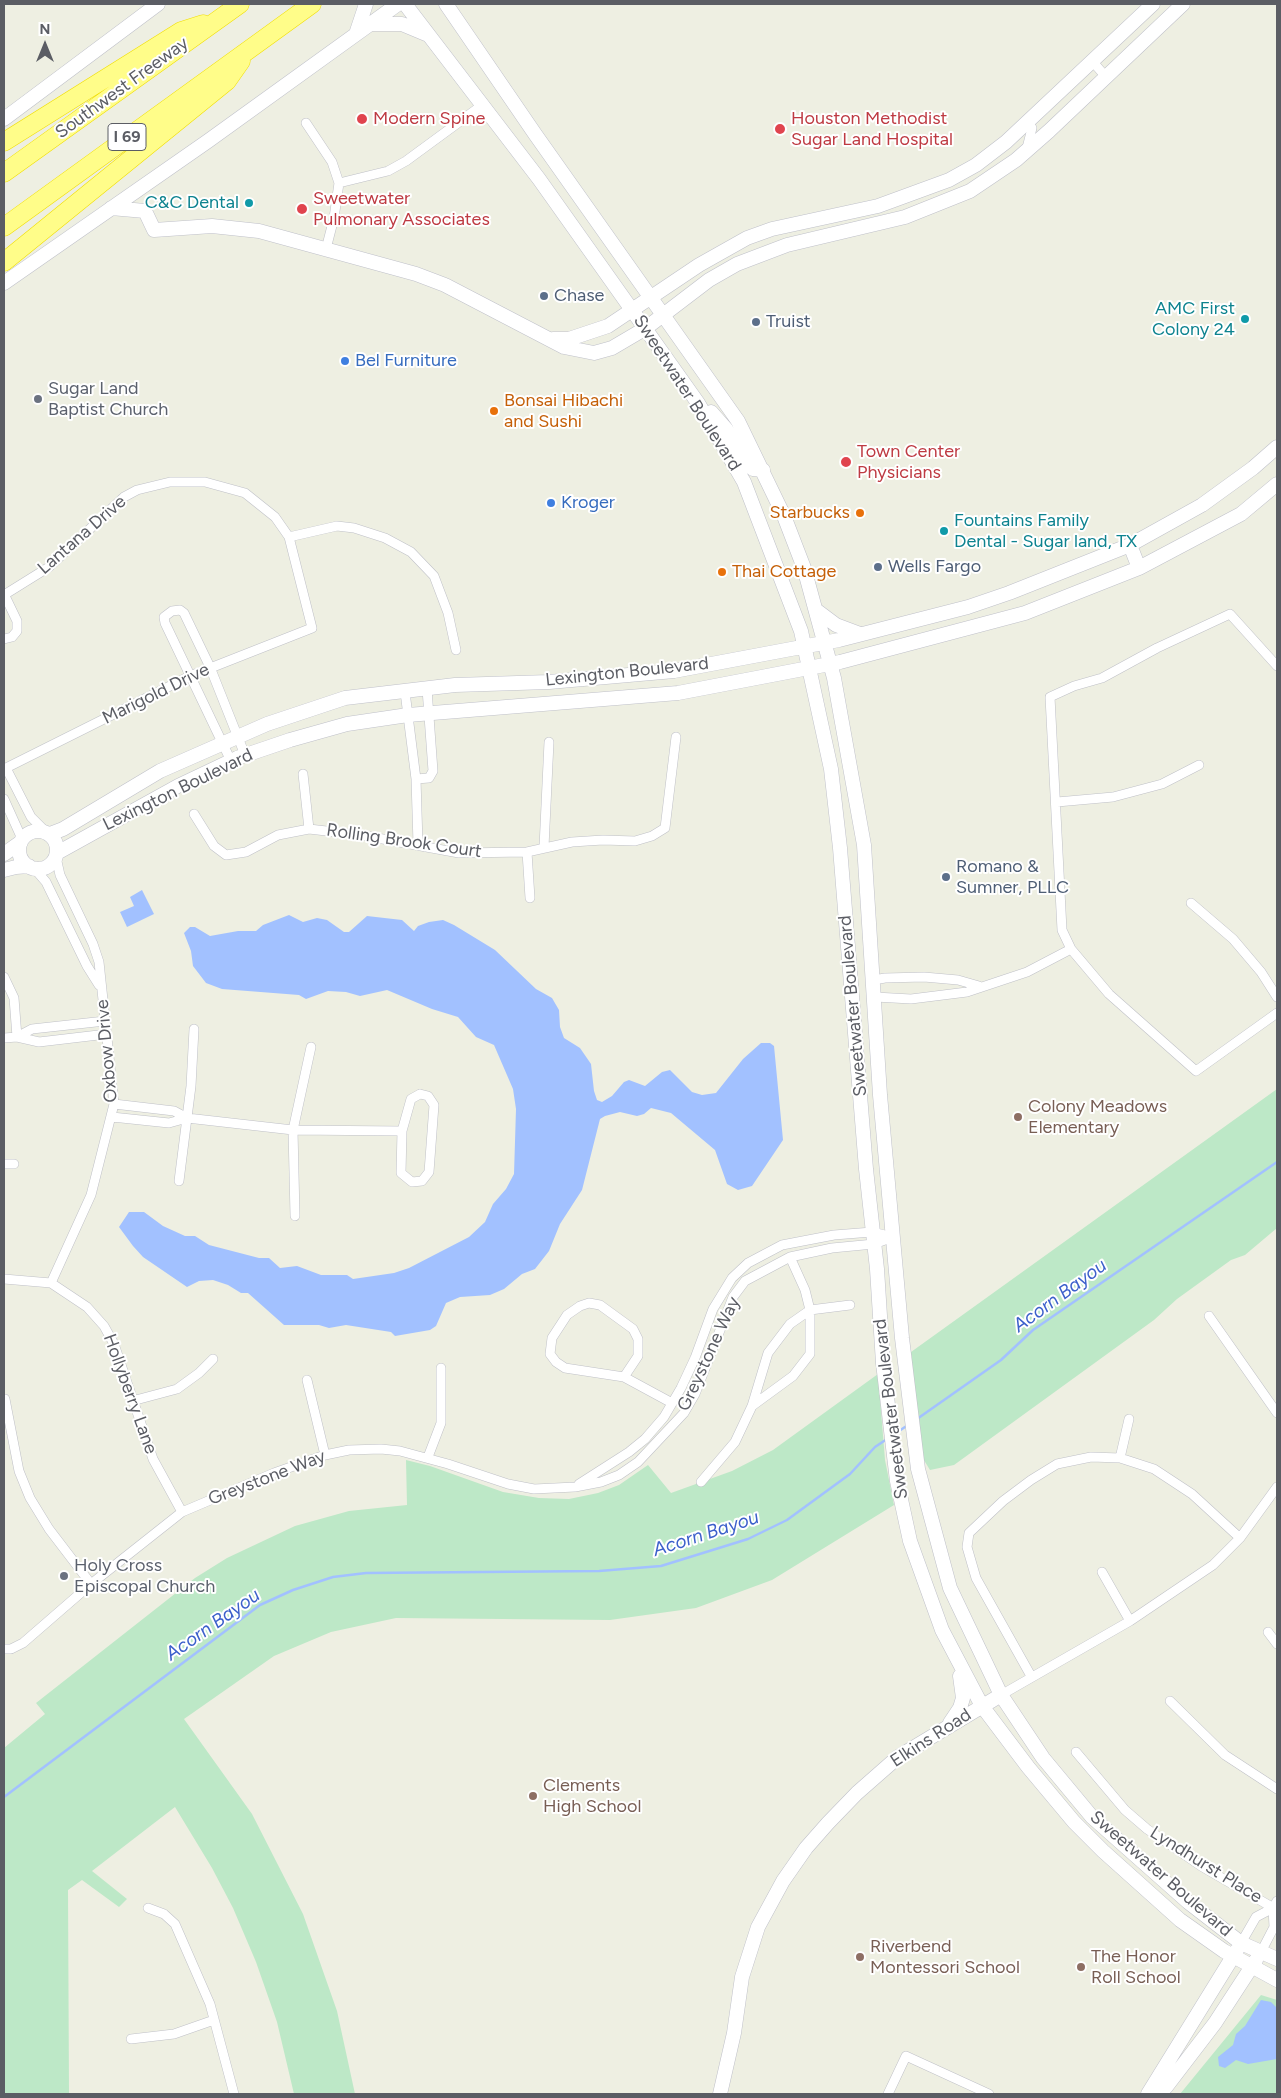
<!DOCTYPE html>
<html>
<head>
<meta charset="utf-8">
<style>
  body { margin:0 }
  #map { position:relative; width:1281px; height:2098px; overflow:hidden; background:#eeefe2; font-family:Figtree,sans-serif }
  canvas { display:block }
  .frame { position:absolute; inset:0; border:5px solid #5b5d64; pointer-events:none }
  .north { position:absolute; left:20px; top:20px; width:50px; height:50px; -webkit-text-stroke:4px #fff; paint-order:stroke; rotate:0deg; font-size:14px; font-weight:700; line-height:20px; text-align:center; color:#5b5d64 }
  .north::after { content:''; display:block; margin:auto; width:18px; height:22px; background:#5b5d64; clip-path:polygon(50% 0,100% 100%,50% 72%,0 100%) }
</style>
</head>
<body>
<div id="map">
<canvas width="1281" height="2098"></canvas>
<div class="frame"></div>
<div class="north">N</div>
</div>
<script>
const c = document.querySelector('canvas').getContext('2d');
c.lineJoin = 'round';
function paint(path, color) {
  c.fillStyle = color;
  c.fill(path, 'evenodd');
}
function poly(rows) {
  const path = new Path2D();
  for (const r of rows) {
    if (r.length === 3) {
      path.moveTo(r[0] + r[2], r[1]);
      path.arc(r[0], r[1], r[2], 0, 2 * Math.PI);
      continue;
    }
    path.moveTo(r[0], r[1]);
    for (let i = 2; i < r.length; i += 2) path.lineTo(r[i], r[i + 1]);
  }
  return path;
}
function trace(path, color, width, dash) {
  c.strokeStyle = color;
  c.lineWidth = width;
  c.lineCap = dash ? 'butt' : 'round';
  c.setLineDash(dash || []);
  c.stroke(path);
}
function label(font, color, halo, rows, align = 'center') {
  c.font = font + ' Figtree,sans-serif';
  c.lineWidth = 4;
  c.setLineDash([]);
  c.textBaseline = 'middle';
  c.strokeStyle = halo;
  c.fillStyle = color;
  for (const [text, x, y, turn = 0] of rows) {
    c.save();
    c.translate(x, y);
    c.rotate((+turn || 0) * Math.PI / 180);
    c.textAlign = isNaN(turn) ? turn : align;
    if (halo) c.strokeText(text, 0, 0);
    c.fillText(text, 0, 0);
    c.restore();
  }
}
const green = poly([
  [1277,1089,1277,1228,1245,1255,1231,1260,1177,1299,1154,1320,954,1465,930,1470,919,1452,911,1352],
  [878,1374,885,1460,894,1505,772,1580,696,1608,610,1620,396,1618,331,1632,274,1656,184,1719,252,1814,303,1914,337,2011,355,2094,294,2094,277,2022,256,1962,233,1908,212,1868,175,1807,92,1871,127,1899,119,1907,82,1880,68,1890,69,2094,4,2094,4,1748,45,1714,36,1703,195,1578,227,1558,295,1526,349,1511,407,1505,406,1460,430,1466,503,1492,539,1498,569,1499,598,1493,619,1485,648,1465,671,1493,732,1471,773,1450],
  [1261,1995,1277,2000,1277,2094,1180,2094]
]);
const water = poly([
  [142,890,154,914,127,927,120,912,134,906,130,897],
  [289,915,303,922,317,918,327,920,344,932,349,932,367,916,402,920,414,931,418,926,429,922,443,920,454,925,495,950,536,989,552,998,559,1010,560,1027,564,1038,580,1048,591,1064,594,1091,597,1100,602,1102,612,1096,624,1082,629,1080,645,1086,662,1072,670,1070,692,1092,702,1095,716,1093,743,1059,761,1043,770,1043,774,1046,783,1140,752,1186,738,1190,727,1184,715,1150,671,1113,651,1108,644,1114,637,1116,620,1112,605,1116,600,1119,582,1190,560,1224,549,1251,535,1269,522,1274,504,1289,490,1295,460,1297,446,1303,436,1326,430,1330,395,1336,391,1332,346,1325,329,1328,319,1325,284,1325,248,1293,241,1293,228,1285,213,1280,199,1281,187,1287,143,1257,133,1246,119,1227,129,1212,144,1212,163,1226,185,1236,195,1236,209,1245,259,1258,269,1258,280,1268,297,1266,321,1275,347,1275,353,1279,394,1273,409,1268,469,1237,485,1222,493,1204,506,1189,514,1174,516,1109,513,1089,494,1045,476,1037,458,1017,432,1009,387,990,360,996,346,992,328,991,306,999,299,995,222,989,206,983,193,966,191,951,184,933,190,927,195,927,210,936,238,931,256,931,263,925],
  [1261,2000,1271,2002,1277,2008,1277,2059,1248,2064,1236,2060,1225,2068,1219,2066,1218,2057,1233,2045,1236,2034,1245,2026]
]);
const stream = poly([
  [917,1419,1001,1360,1033,1330,1277,1162],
  [896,1433,908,1425],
  [4,1797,260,1605,293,1590,333,1577,366,1573,599,1571,661,1566,748,1539,787,1520,850,1474,875,1447,887,1439]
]);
const street = poly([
  [1093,62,1106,77],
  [1027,122,1032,128,1027,148],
  [306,123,332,162,339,183,334,218,326,249],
  [339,183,388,171,406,161,481,106],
  [289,537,337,526,354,528,385,538,411,552,434,576,448,613,456,650],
  [4,595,49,567,124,497,137,490,170,482,205,482,245,493,275,517,289,537,312,628,190,676,4,769],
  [4,639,12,637,17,631,17,621,4,594],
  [1277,666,1230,614,1157,648,1102,678,1074,686,1050,697,1062,930,1071,949,1109,994,1196,1071,1277,1013],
  [405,692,416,779,418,844],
  [231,761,165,623,164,617,172,611,180,610,184,613,210,667,245,755],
  [6,768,31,817,45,831],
  [303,774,309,829],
  [416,779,429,778,433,771,427,689],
  [4,799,22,839],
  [1057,802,1113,797,1162,784,1199,765],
  [194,814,214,846,226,855,246,852,278,835,309,829,361,835,459,853,527,852,572,842,603,840,635,841,652,836,665,828,676,737],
  [544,847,549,742],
  [527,852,530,898],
  [34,868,46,882,87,966,99,985],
  [1191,903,1233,939,1261,972,1277,997],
  [4,977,14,998,17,1037],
  [874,980,885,978,924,977,958,980,979,986],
  [875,997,911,999,967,992,1027,972,1071,949],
  [17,1037,32,1029,105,1021],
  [4,1038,17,1037,39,1042,107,1034],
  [420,1094,428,1096,434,1105,429,1172,422,1181,412,1182,401,1173,402,1131,411,1099,420,1094],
  [114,1104,174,1111,187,1118],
  [112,1117,169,1123,187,1118,293,1130,402,1131],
  [4,1164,14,1164],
  [179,1181,191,1086,194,1029],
  [295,1216,293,1130,311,1047],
  [4,1279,51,1283,87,1307,104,1326,114,1344,153,1459,182,1512],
  [51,1283,91,1195,114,1104,99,962,93,944,60,875,56,857],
  [1209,1316,1277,1413],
  [624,1377,638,1356,638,1339,633,1329,600,1305,589,1303,580,1306,567,1315,552,1338,550,1354,556,1362,565,1368,624,1377,672,1403],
  [307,1380,325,1455],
  [5,1399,19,1471,30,1498,49,1529,91,1584],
  [132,1401,177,1389,199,1373,213,1359],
  [752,1406,768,1353,790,1324,810,1310,850,1305],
  [428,1457,441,1423,441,1368],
  [1120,1458,1129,1419],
  [701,1482,735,1442,752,1406,793,1376,810,1354,810,1310,805,1290,790,1257],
  [579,1484,629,1452,645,1439,664,1417,681,1388,695,1358,713,1309,732,1278,748,1263,782,1245,834,1235,872,1232,893,1237],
  [1102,1572,1130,1621],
  [1268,1632,1277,1644],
  [4,1649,11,1649,23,1643,91,1584,182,1512,274,1473,325,1455,349,1450,381,1449,400,1451,448,1464,508,1484,534,1489,575,1487,601,1482,619,1475,638,1462,684,1413,695,1394,733,1297,745,1281,790,1257,832,1248,874,1244,893,1237],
  [1031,1676,976,1578,967,1547,969,1533,1003,1501,1031,1480,1057,1464,1091,1457,1120,1458,1154,1469,1192,1494,1240,1538],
  [1001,1695,1130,1621,1213,1565,1240,1538,1277,1487],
  [1170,1701,1225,1755,1277,1789],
  [1076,1752,1125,1810,1147,1829,1201,1866,1277,1910],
  [148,1908,164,1914,175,1924,210,2004,234,2094],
  [1241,1943,1256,1917,1273,1908],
  [1261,1952,1274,1927,1273,1908,1277,1901],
  [131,2039,174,2034,214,2020],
  [888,2094,906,2056,989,2094]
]);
const secondary = poly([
  [405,4,539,179,698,403,744,482,801,631,831,769,840,848,866,1169,877,1269,883,1363,897,1481,910,1541,942,1630,982,1706,1028,1767,1074,1822,1103,1851,1180,1920,1224,1951,1277,1980],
  [446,4,535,134,738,421,784,516,804,568,834,678,864,845,880,1095,902,1338,918,1469,950,1588,1001,1695,1043,1758,1092,1817,1188,1902,1241,1943,1277,1959],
  [370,24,402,24,426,34],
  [356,34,366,4],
  [4,119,158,4],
  [111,208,145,211,154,230,212,226,259,231,416,274,445,285,564,347,594,353,612,348,646,328,709,280,737,264,787,245,905,217,970,191,1016,160,1049,131,1183,4],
  [4,283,208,141,398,4],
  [553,339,569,339,608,326,699,265,747,238,772,229,878,206,949,180,976,165,1006,142,1153,4],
  [711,412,726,429,748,465,753,469,763,470],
  [1130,545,1139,568],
  [816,610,836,625,860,634],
  [38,850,19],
  [50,834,63,829,160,771,267,724,345,698,455,685,549,682,674,671,839,640,968,607,1009,593,1130,545,1202,505,1253,468,1277,447],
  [57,853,178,786,237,758,290,740,347,724,408,715,678,693,840,662,1025,613,1139,568,1241,514,1277,484],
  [4,854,21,842],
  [4,870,16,867,29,866],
  [950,1723,960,1708,963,1698,960,1676],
  [720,2094,734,2033,742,1977,758,1927,783,1881,806,1848,828,1823,857,1793,898,1757,1001,1695],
  [1148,2094,1237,1950],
  [1157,2094,1166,2087,1215,2023,1256,1960]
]);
const highway = poly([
  [4,142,181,31,203,24],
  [4,173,240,4],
  [4,227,312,4],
  [4,262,227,81,241,61]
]);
const markers = [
  [362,119,6,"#e0444e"],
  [780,129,6,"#e0444e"],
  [249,203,5,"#0f9aa8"],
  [302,209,6,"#e0444e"],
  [544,296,5,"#5c6f8a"],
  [1245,319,5,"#0f9aa8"],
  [756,322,5,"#5c6f8a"],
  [345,361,5,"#3f7fe0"],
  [38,399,5,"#6b7280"],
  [494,411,5,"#e8710a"],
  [846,462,6,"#e0444e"],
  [551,503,5,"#3f7fe0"],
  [860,513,5,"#e8710a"],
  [944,531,5,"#0f9aa8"],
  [878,567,5,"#5c6f8a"],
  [722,572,5,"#e8710a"],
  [946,877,5,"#5c6f8a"],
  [1018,1117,5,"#8d6e63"],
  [64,1576,5,"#6b7280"],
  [533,1796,5,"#8d6e63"],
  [860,1957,5,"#8d6e63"],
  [1081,1967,5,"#8d6e63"]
];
const shields = [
  [127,137,38]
];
const shieldNames = [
  ["I 69",127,137]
];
const streetNames = [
  ["Southwest Freeway",122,88,-36],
  ["Sweetwater Boulevard",687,393,57],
  ["Lantana Drive",82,535,-41],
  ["Lexington Boulevard",627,672,-6],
  ["Marigold Drive",156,694,-26],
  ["Lexington Boulevard",178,790,-26],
  ["Rolling Brook Court",404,841,8],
  ["Sweetwater Boulevard",853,1006,-95],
  ["Oxbow Drive",107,1051,-95],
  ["Greystone Way",709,1354,-65],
  ["Hollyberry Lane",130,1394,70],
  ["Sweetwater Boulevard",891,1409,-97],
  ["Greystone Way",267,1478,-21],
  ["Elkins Road",931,1738,-33],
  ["Lyndhurst Place",1206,1865,32],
  ["Sweetwater Boulevard",1161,1874,41]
];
const healthNames = [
  ["Modern Spine",373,119],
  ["Houston Methodist",791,119],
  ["Sugar Land Hospital",791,140],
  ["Sweetwater",313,199],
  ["Pulmonary Associates",313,220],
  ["Town Center",857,452],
  ["Physicians",857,473]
];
const cultureNames = [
  ["C&C Dental",239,203],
  ["AMC First",1235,309],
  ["Colony 24",1235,330],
  ["Fountains Family",954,521,"left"],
  ["Dental - Sugar land, TX",954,542,"left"]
];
const serviceNames = [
  ["Chase",554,296],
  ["Truist",766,322],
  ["Wells Fargo",888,567],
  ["Romano &",956,867],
  ["Sumner, PLLC",956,888]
];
const shopNames = [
  ["Bel Furniture",355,361],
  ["Kroger",561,503]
];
const worshipNames = [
  ["Sugar Land",48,389],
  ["Baptist Church",48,410],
  ["Holy Cross",74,1566],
  ["Episcopal Church",74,1587]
];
const foodNames = [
  ["Bonsai Hibachi",504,401],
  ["and Sushi",504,422],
  ["Starbucks",850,513,"right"],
  ["Thai Cottage",732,572]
];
const educationNames = [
  ["Colony Meadows",1028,1107],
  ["Elementary",1028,1128],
  ["Clements",543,1786],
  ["High School",543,1807],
  ["Riverbend",870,1947],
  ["Montessori School",870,1968],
  ["The Honor",1091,1957],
  ["Roll School",1091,1978]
];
const waterNames = [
  ["Acorn Bayou",1060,1296,-36],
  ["Acorn Bayou",706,1534,-18],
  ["Acorn Bayou",213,1625,-35]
];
paint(green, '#bde8c7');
paint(water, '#a2c1ff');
trace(stream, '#a2c1ff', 2.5);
trace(street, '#bfc0c7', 10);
trace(secondary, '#bfc0c9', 15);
trace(highway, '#f1de00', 19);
trace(street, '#fff', 9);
trace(secondary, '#fff', 14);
trace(highway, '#fffd89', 18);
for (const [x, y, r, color] of markers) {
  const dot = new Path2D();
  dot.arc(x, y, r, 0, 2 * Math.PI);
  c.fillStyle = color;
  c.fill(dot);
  trace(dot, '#fff', 2);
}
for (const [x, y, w] of shields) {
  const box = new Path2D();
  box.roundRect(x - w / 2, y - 13.5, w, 27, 4);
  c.fillStyle = '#fff';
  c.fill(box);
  trace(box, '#5b5d64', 1);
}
label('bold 16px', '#5b5d64', null, shieldNames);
label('18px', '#5b5d64', '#fff', streetNames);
label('18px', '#be3a42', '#fff', healthNames, 'left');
label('18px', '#0d838f', '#fff', cultureNames, 'right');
label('18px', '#4e5e75', '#fff', serviceNames, 'left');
label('18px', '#366cbe', '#fff', shopNames, 'left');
label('18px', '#5b616d', '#fff', worshipNames, 'left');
label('18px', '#c56008', '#fff', foodNames, 'left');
label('18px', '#785e54', '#fff', educationNames, 'left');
label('italic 19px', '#3c60cb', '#fff', waterNames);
</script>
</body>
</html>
